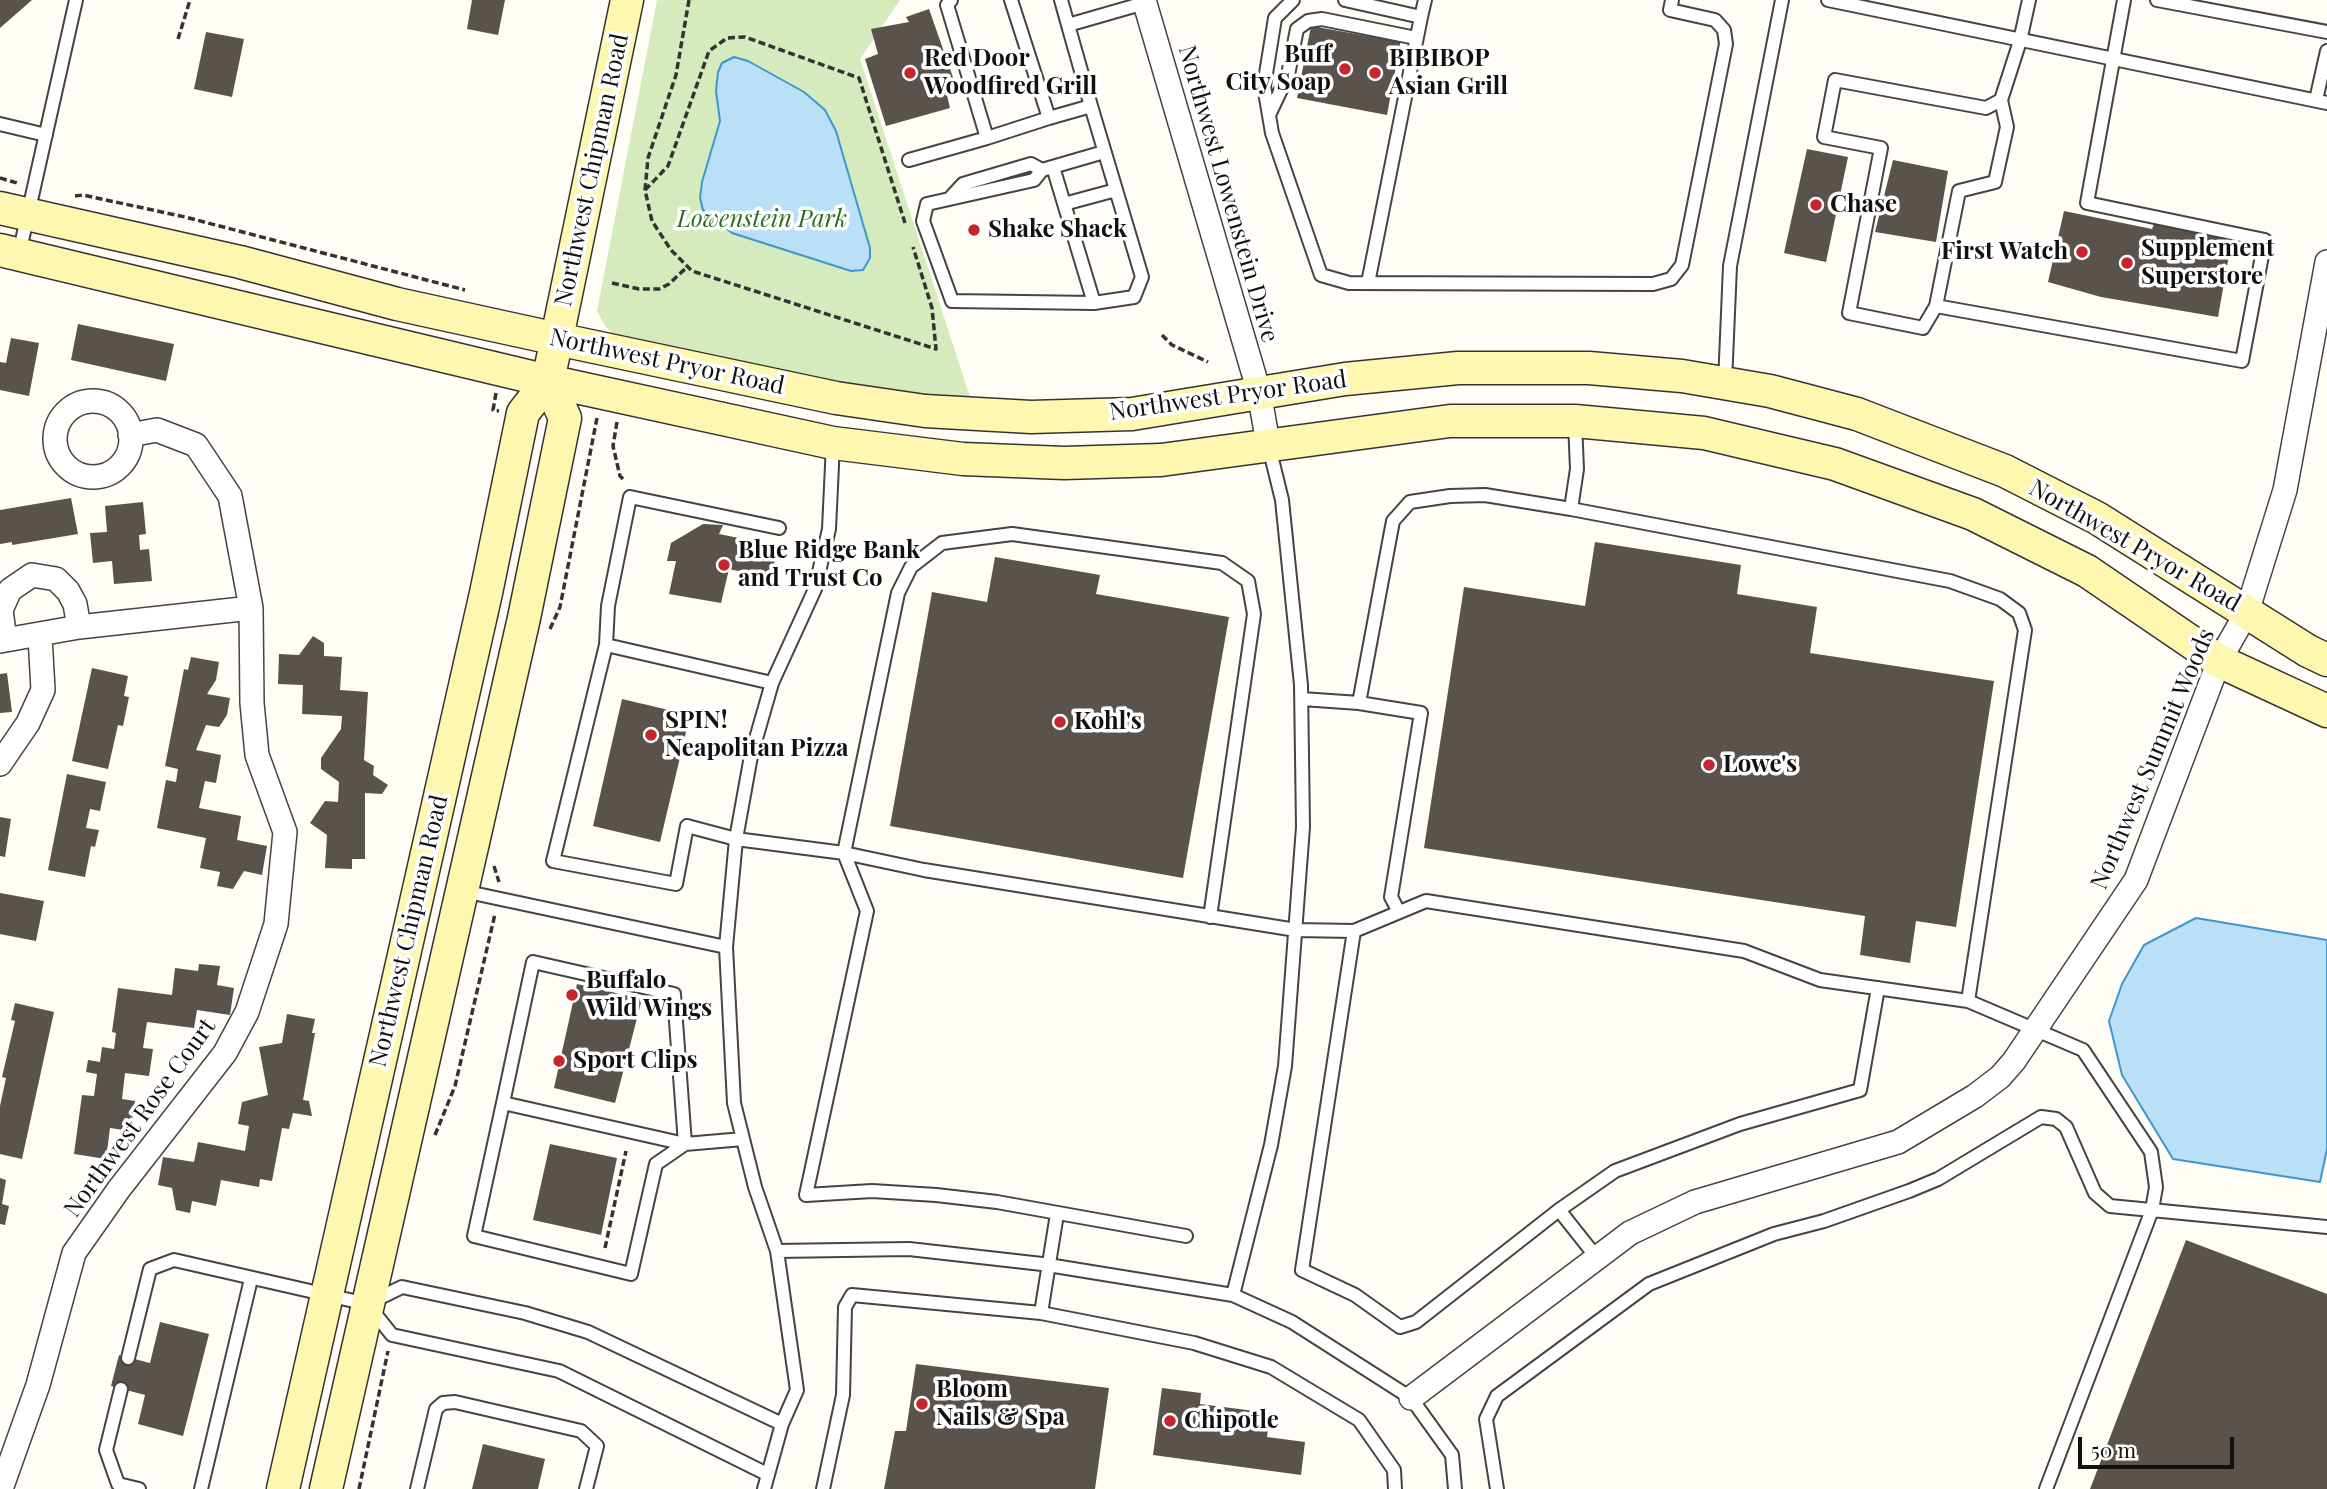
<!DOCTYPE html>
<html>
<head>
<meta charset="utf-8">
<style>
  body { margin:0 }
  #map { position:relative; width:2327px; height:1489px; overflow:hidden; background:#fffdf5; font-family:"Playfair Display",serif }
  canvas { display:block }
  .scale { position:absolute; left:2078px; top:1437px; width:156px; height:32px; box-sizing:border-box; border:4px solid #111; border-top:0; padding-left:9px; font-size:21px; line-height:24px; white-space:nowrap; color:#111; -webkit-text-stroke:5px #fff; paint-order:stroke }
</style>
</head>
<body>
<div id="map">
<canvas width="2327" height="1489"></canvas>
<div class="scale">50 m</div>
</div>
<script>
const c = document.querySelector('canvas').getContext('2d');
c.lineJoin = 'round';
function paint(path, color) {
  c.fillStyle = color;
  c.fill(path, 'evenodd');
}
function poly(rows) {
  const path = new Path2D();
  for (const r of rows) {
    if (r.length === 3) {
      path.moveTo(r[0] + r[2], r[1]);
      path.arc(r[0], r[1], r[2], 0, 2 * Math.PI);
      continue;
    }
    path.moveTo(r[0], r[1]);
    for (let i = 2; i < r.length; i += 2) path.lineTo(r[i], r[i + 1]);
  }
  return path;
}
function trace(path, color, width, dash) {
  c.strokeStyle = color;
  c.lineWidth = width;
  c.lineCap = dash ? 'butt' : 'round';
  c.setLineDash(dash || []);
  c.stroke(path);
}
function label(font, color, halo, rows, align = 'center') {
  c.font = font + ' "Playfair Display",serif';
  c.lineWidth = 7;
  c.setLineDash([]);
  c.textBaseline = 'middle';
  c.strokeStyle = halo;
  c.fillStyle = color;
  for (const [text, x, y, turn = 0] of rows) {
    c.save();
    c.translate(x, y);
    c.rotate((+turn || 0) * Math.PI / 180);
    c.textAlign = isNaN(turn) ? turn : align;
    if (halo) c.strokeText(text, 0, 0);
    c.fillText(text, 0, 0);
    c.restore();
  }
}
const green = poly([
  [657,0,900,0,860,59,971,400,895,393,619,340,606,327,597,311]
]);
const water = poly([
  [734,57,748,61,804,92,825,110,836,131,870,248,870,258,863,270,851,271,732,233,703,210,700,198,702,182,720,121,716,91,718,72,722,63,734,57],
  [2196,918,2327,940,2327,1149,2320,1182,2173,1159,2122,1075,2109,1021,2122,984,2144,945,2196,918]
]);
const building = poly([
  [0,0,32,0,0,28],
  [472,0,505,0,498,35,467,29],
  [929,9,956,86,946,91,950,108,886,126,865,59,878,54,871,29,909,22,906,17],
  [1311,26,1379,38,1380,34,1401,39,1387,115,1297,98],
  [206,32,244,39,232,97,194,89],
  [1807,149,1848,157,1826,262,1784,253],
  [1893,160,1948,171,1936,242,1875,232],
  [2064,211,2152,229,2154,224,2232,238,2218,317,2101,297,2048,282],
  [78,324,174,344,166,381,71,360],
  [11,338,39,343,29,396,0,390,0,362,6,363],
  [71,498,78,534,12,545,12,542,0,544,0,510],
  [143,502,146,534,139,535,140,550,149,549,152,581,114,584,112,561,93,563,90,533,107,532,105,506],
  [703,524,723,525,719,534,778,546,771,578,729,569,721,603,669,594,676,561,667,561,671,543],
  [1595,542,1741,565,1737,594,1817,607,1810,653,1994,681,1956,927,1916,921,1910,963,1860,955,1865,916,1424,848,1464,587,1585,606],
  [995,557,1100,575,1096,594,1229,617,1183,878,890,826,932,592,987,602],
  [313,636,324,643,324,656,342,657,340,690,368,692,364,760,374,766,373,775,388,785,382,794,365,793,365,859,352,859,352,869,325,868,327,835,310,823,325,801,338,802,339,782,321,769,321,758,341,729,342,716,302,714,303,685,278,684,279,654,299,655],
  [191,657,219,662,216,680,207,694,230,698,227,715,219,727,206,725,196,750,221,755,216,783,205,781,199,808,241,816,237,840,267,846,262,875,244,871,233,889,217,886,220,872,200,868,206,838,157,828,166,780,176,782,178,769,165,766,184,669,188,670],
  [92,668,128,676,124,696,129,697,123,726,118,725,108,769,72,761],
  [7,673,12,712,0,713,0,674],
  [622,699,690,715,660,842,593,826],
  [67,774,106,782,100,811,90,809,86,828,99,830,95,847,91,846,85,877,48,870],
  [0,817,11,819,5,857,0,856],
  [0,893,44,901,36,941,0,934],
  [199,964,220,966,217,985,234,988,230,1015,197,1010,194,1028,147,1022,143,1048,153,1049,149,1076,125,1073,122,1099,135,1101,131,1131,110,1128,106,1159,74,1154,82,1095,94,1096,97,1074,86,1072,88,1060,100,1062,102,1047,114,1049,116,1033,112,1032,118,988,172,995,175,968,198,971],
  [577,984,642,999,615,1103,554,1088],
  [15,1003,54,1012,22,1159,0,1154,0,1106,6,1078,2,1077,15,1021,11,1020],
  [287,1014,315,1019,312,1033,315,1033,303,1100,309,1101,312,1116,293,1113,289,1129,282,1128,272,1181,260,1179,259,1187,221,1180,216,1206,192,1201,190,1213,176,1210,172,1188,158,1185,163,1157,194,1162,198,1142,245,1151,249,1126,238,1124,242,1102,268,1095,259,1047,282,1043],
  [550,1144,617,1158,601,1235,533,1220],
  [0,1178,6,1180,2,1204,9,1206,5,1225,0,1224],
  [2186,1240,2327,1294,2327,1489,2090,1489],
  [160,1322,209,1334,183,1436,138,1424,145,1395,111,1386,119,1355,150,1363],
  [916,1364,1109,1388,1095,1489,884,1489,895,1431,906,1431],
  [1162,1388,1201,1393,1200,1404,1270,1413,1267,1437,1305,1442,1301,1475,1153,1455],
  [483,1444,545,1459,538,1489,472,1489]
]);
const path = poly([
  [689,0,676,75,648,158,645,190,652,221,671,250,692,271,936,349,932,308,913,247],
  [178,39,190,0],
  [0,178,17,183],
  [645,190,668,166,709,51,727,38,745,37,859,78,905,223],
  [75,196,83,195,185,217,465,290],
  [612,283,639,289,659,289,669,284,687,267],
  [1162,335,1172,345,1208,362],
  [496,393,493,410,499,411],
  [617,422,613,446,620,476,625,481],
  [550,629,560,607,597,418],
  [494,866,499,882],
  [435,1135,455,1086,495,914],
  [605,1248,626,1151],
  [359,1489,388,1351]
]);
const service = poly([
  [951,0,947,5,987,138,1049,118,1011,0],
  [1061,0,1068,25,1148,2],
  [1293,0,1275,18,1264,86,1272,133,1321,275,1349,283,1653,284,1671,279,1682,265,1726,44,1724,30,1715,20,1670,10,1672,0],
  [1345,0,1421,17,1425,0],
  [1828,0,2327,103],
  [2029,0,2020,41,2001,100,1986,108,1835,80,1824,137,1881,148,1849,313,1923,328,1936,306,2242,361,2265,240,2087,203,2124,0],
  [2157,0,2327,32],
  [2316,100,2327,51],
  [1091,106,1142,277,1134,297,1094,303,952,301,923,221,927,204,1034,180,1042,170,1104,152],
  [1269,115,1288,75,1297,29,1308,21,1322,19,1416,38],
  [1049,118,1091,106,1068,25],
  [0,124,46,135],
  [909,160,987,138],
  [1053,167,1094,303],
  [951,197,963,184,1031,164,1042,170],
  [1064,204,1116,190],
  [19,254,76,0],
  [1368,283,1421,17],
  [1936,306,1959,191,1995,182,2007,127,2001,100],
  [1725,383,1730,266,1782,0],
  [833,444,829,529,815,589,772,683,751,756,736,839,726,947,734,1103,755,1187,777,1251,909,1249,1042,1264,1233,1295,1292,1322,1411,1398,1452,1455,1455,1489],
  [1571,509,1577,469,1575,422],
  [606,645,608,606,630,497,779,528],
  [772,683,606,645,553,861,676,884,687,826,736,839,844,853,924,870,1296,930,1354,931,1426,901,1744,951,1820,980,1968,1001,2083,1050,2151,1152,2156,1187,2152,1210,2046,1489],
  [1302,699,1359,703,1393,521,1410,502,1450,496,1485,495,1571,509,1950,581,2000,599,2019,613,2025,630,1968,1001],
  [1359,703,1421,713,1391,897,1399,912],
  [463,891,726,947],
  [1354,931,1302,1270,1355,1295,1400,1327,1416,1322,1559,1210],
  [503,1103,474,1236,631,1274,656,1164,685,1144,674,994,533,962,503,1103,685,1144,743,1139],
  [1186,1236,997,1202,936,1195,872,1191,806,1195,867,911,844,853,898,593,911,567,942,543,1012,534,1222,563,1248,581,1254,614,1210,917],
  [1597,1258,1559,1210,1615,1171,1740,1124,1860,1090,1878,988],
  [1233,1295,1271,1145,1285,1066,1303,827,1301,685,1282,500,1269,447],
  [372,1310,392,1335,559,1371,767,1474],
  [1041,1313,1057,1214],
  [128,1358,150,1269,174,1260,367,1304,402,1287,525,1313,588,1332,782,1424],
  [121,1389,106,1450,118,1484,139,1489],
  [201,1489,251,1279],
  [417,1489,436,1409,443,1403,455,1402,581,1431,597,1446,586,1489],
  [764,1489,782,1424,797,1390,777,1251],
  [823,1489,843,1395,845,1307,852,1295,1041,1313,1194,1343,1271,1367,1359,1420,1394,1470,1395,1489],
  [1497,1489,1486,1419,1497,1396,1649,1284,1774,1234,1824,1221,1909,1191,1938,1179,2041,1117,2056,1119,2066,1127,2095,1193,2110,1206,2327,1227]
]);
const minor = poly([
  [1144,0,1259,392,1268,443],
  [93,439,38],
  [5,640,1,610,10,590,32,575,56,579,68,591,75,604,79,627],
  [0,641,79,627,251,608],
  [0,764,28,723,43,690,40,636],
  [1411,1398,1630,1233,1695,1202,1898,1142,1975,1096,2000,1077,2014,1061,2136,880,2219,661,2247,612,2285,490,2327,262],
  [1,1489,38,1385,74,1253,119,1189,225,1053,247,1012,276,924,285,832,257,755,252,703,251,608,230,496,196,445,157,430,130,435]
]);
const secondary = poly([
  [0,208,240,262,397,304,557,339,836,398,925,411,1031,417,1132,414,1345,379,1458,368,1589,368,1682,376,1770,391,1857,414,2005,471,2097,518,2308,651,2327,660],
  [0,250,548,381,833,443,963,459,1064,463,1161,460,1450,421,1575,421,1704,433,1835,464,1973,514,2087,571,2219,661,2327,711],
  [283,1489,486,593,523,413,548,381,627,0],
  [326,1489,524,618,565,418,548,381]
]);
const markers = [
  [1345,69,7,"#c4262e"],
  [910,73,7,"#c4262e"],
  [1375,73,7,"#c4262e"],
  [1816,205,7,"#c4262e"],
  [974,230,7,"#c4262e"],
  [2082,252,7,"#c4262e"],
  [2127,263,7,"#c4262e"],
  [724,565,7,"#c4262e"],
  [1060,722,7,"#c4262e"],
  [651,735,7,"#c4262e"],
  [1709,765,7,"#c4262e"],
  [572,995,7,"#c4262e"],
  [559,1061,7,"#c4262e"],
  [922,1404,7,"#c4262e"],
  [1170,1421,7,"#c4262e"]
];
const poiNames = [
  ["Buff",1331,55,"right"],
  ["City Soap",1331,83,"right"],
  ["Red Door",924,59],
  ["Woodfired Grill",924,87],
  ["BIBIBOP",1389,59],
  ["Asian Grill",1389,87],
  ["Chase",1830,205],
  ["Shake Shack",988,230],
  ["Supplement",2141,249],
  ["Superstore",2141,277],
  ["First Watch",2068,252,"right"],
  ["Blue Ridge Bank",738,551],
  ["and Trust Co",738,579],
  ["SPIN!",665,721],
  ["Neapolitan Pizza",665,749],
  ["Kohl's",1074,722],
  ["Lowe's",1723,765],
  ["Buffalo",586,981],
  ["Wild Wings",586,1009],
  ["Sport Clips",573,1061],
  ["Bloom",936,1390],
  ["Nails & Spa",936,1418],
  ["Chipotle",1184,1421]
];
const streetNames = [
  ["Northwest Chipman Road",592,170,-78],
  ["Northwest Lowenstein Drive",1228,194,74],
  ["Northwest Pryor Road",667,362,12],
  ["Northwest Pryor Road",1228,396,-8],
  ["Northwest Pryor Road",2135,546,30],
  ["Northwest Summit Woods",2153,759,-67],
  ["Northwest Chipman Road",409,931,-77],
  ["Northwest Rose Court",140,1118,-54]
];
const parkNames = [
  ["Lowenstein Park",762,220]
];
paint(green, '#d5ebbd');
paint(water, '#b9e0f7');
trace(water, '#3f96cf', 2);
paint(building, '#5a524d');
trace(service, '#444', 16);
trace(minor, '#444', 26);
trace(secondary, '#333', 35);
trace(path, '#333', 3.5, [7, 3.5]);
trace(service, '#fff', 12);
trace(minor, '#fff', 23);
trace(secondary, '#fff6b0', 32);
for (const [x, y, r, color] of markers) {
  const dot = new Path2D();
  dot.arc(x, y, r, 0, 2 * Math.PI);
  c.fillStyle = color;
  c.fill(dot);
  trace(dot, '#fff', 2.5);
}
label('bold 24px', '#111', '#fff', poiNames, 'left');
label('24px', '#111', '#fff', streetNames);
label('italic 24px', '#2f6b1f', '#fff', parkNames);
</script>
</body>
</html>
